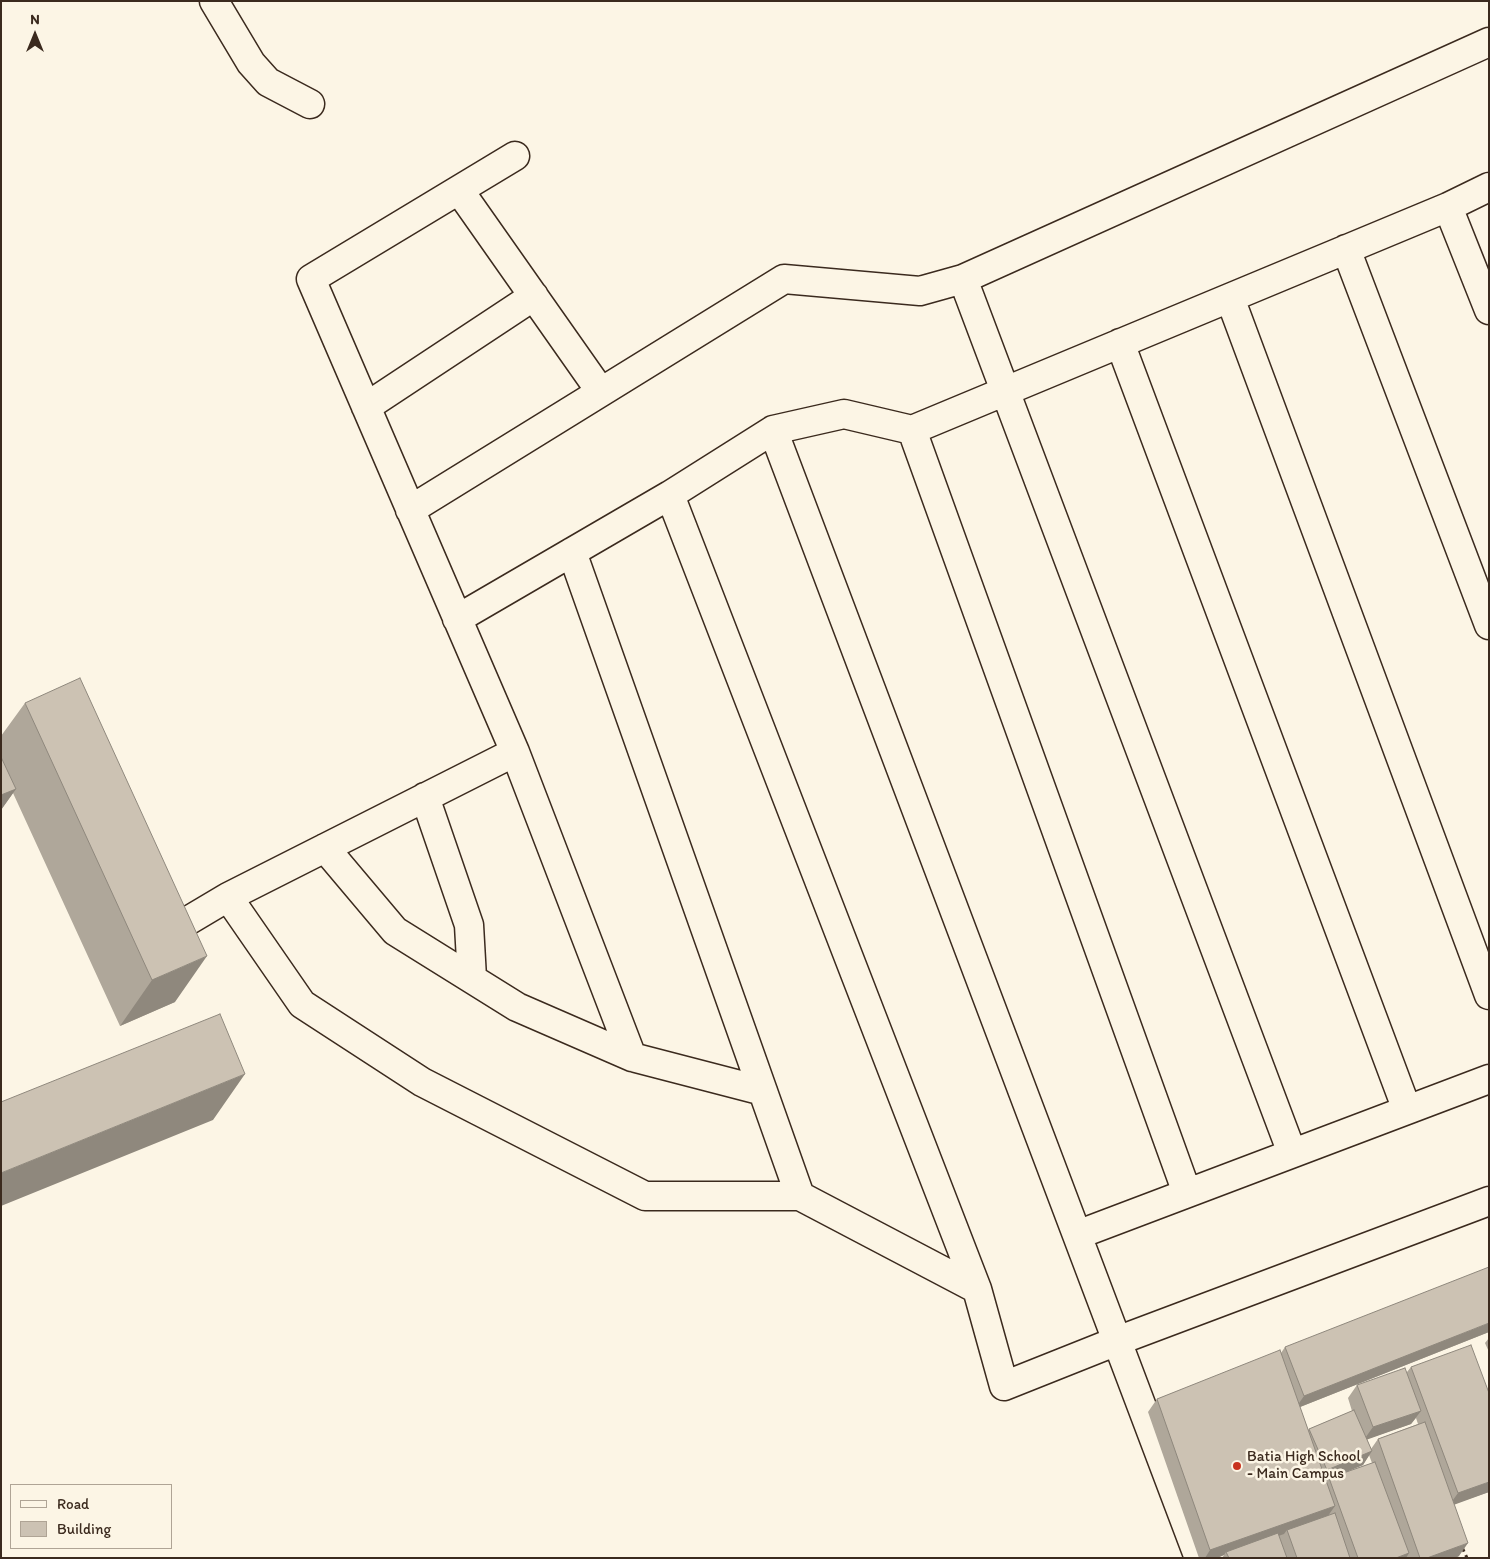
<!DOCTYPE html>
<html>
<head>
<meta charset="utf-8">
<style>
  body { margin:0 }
  #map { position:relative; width:1490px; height:1559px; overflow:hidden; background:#fcf5e5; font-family:Itim,sans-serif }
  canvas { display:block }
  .frame { position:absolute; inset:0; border:2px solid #3b2a1e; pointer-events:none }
  .legend { position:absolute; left:10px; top:1484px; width:162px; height:65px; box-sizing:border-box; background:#fcf5e5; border:1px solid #afa495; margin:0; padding:6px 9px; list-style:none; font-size:15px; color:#3b2a1e }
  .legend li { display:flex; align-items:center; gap:10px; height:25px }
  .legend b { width:25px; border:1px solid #afa495 }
  .north { position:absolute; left:10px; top:10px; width:50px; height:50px; -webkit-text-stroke:4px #fcf5e5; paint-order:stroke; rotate:0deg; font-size:14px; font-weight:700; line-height:20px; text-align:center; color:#3b2a1e }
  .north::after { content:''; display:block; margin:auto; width:18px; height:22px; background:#3b2a1e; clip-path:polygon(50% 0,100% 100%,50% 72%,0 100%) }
</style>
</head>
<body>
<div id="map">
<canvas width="1490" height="1559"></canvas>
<div class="frame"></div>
<ul class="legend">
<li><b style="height:6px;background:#fcf5e5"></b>Road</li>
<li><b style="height:14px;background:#ccc2b3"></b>Building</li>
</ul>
<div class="north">N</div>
</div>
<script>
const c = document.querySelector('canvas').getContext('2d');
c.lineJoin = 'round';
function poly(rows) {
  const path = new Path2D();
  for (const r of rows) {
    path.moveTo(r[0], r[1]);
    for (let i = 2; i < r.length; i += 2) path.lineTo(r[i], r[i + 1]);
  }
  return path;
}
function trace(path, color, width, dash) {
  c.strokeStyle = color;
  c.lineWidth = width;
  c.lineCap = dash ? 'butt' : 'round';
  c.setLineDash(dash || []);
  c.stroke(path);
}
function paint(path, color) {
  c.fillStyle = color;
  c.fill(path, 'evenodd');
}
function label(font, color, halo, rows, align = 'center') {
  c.font = font + ' Itim,sans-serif';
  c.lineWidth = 5;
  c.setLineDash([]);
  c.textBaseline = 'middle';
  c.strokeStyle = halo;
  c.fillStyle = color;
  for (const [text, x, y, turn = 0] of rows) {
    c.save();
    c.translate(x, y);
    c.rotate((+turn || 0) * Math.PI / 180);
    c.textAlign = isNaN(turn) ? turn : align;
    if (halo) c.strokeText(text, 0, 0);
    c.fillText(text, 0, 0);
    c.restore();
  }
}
const path = poly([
  [1462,1547,1467,1558]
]);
const minor = poly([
  [214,1,251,63,268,82,310,104],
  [515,156,311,279,515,752,632,1057],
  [459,190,601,392],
  [1448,207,1489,310],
  [1346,249,1489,625],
  [963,279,1292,1153],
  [1230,298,1489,995],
  [1120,343,1407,1110],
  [366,407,534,296],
  [773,430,1199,1558],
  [912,430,1187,1193],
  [670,495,977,1289],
  [410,510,784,279,920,291,963,279,1489,42],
  [572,552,800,1196],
  [457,619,670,495,773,430,844,414,912,430,1448,207,1489,187],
  [425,797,469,925,472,978],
  [325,848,395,931,517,1007,632,1057,763,1091],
  [228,897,302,1004,422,1082,645,1196,800,1196,977,1289,1004,1386,1117,1341,1489,1201],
  [159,938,228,897,515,752],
  [1077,1235,1489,1079]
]);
const wall = poly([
  [25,703,175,1002,120,1026,13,793,1,810,1,736],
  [1489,1332,1300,1407,1308,1430,1309,1429,1352,1411,1348,1398,1357,1385,1407,1372,1411,1367,1489,1492,1454,1504,1459,1556,1455,1558,1222,1558,1224,1555,1217,1558,1199,1558,1148,1412,1157,1399,1281,1353,1285,1347],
  [1416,1418,1418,1424,1378,1439,1371,1449,1367,1439,1411,1424],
  [1369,1455,1372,1463,1340,1474,1363,1465],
  [1489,1338,1489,1352,1485,1343]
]);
const shadedWall = poly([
  [16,789,1,810,1,795],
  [207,956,175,1002,120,1026,152,980],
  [245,1074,213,1120,1,1206,1,1173],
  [1489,1323,1489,1332,1295,1409,1304,1396],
  [1421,1411,1411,1424,1363,1441,1373,1427],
  [1372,1451,1363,1465,1318,1484,1327,1470],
  [1489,1482,1489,1492,1448,1507,1458,1493],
  [1335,1506,1325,1520,1287,1530,1284,1534,1227,1554,1226,1552,1224,1555,1217,1558,1205,1558,1210,1550],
  [1468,1543,1459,1556,1455,1558,1427,1558],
  [1409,1553,1406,1558,1396,1558]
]);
const building = poly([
  [80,678,207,956,152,980,25,703,80,678],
  [1,757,16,789,1,795,1,757],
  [220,1014,245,1074,1,1173,1,1102,220,1014],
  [1489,1267,1489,1323,1304,1396,1285,1347,1489,1267],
  [1471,1345,1489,1393,1489,1482,1458,1493,1411,1367,1471,1345],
  [1280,1350,1335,1506,1210,1550,1157,1399,1280,1350],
  [1405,1368,1421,1411,1373,1427,1357,1385,1405,1368],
  [1354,1410,1372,1451,1327,1470,1309,1429,1354,1410],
  [1425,1422,1468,1543,1427,1558,1420,1558,1378,1439,1425,1422],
  [1375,1462,1409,1553,1396,1558,1358,1558,1329,1478,1375,1462],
  [1335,1513,1350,1558,1297,1558,1287,1530,1335,1513],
  [1278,1533,1287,1558,1229,1558,1226,1552,1278,1533]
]);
const markers = [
  [1237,1466,5,"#c8321e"]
];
const poiNames = [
  ["Batia High School",1247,1457],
  ["- Main Campus",1247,1474]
];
trace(minor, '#3b2a1e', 31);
trace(path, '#3b2a1e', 3, [5, 4]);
trace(minor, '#fcf5e5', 28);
paint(wall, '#afa79a');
paint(shadedWall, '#8f887d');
paint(building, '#ccc2b3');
trace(building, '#8f887d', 1);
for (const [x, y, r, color] of markers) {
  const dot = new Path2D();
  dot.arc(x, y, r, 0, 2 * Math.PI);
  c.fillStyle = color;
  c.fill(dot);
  trace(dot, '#fcf5e5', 2);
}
label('15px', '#3b2a1e', '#fcf5e5', poiNames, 'left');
</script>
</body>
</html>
